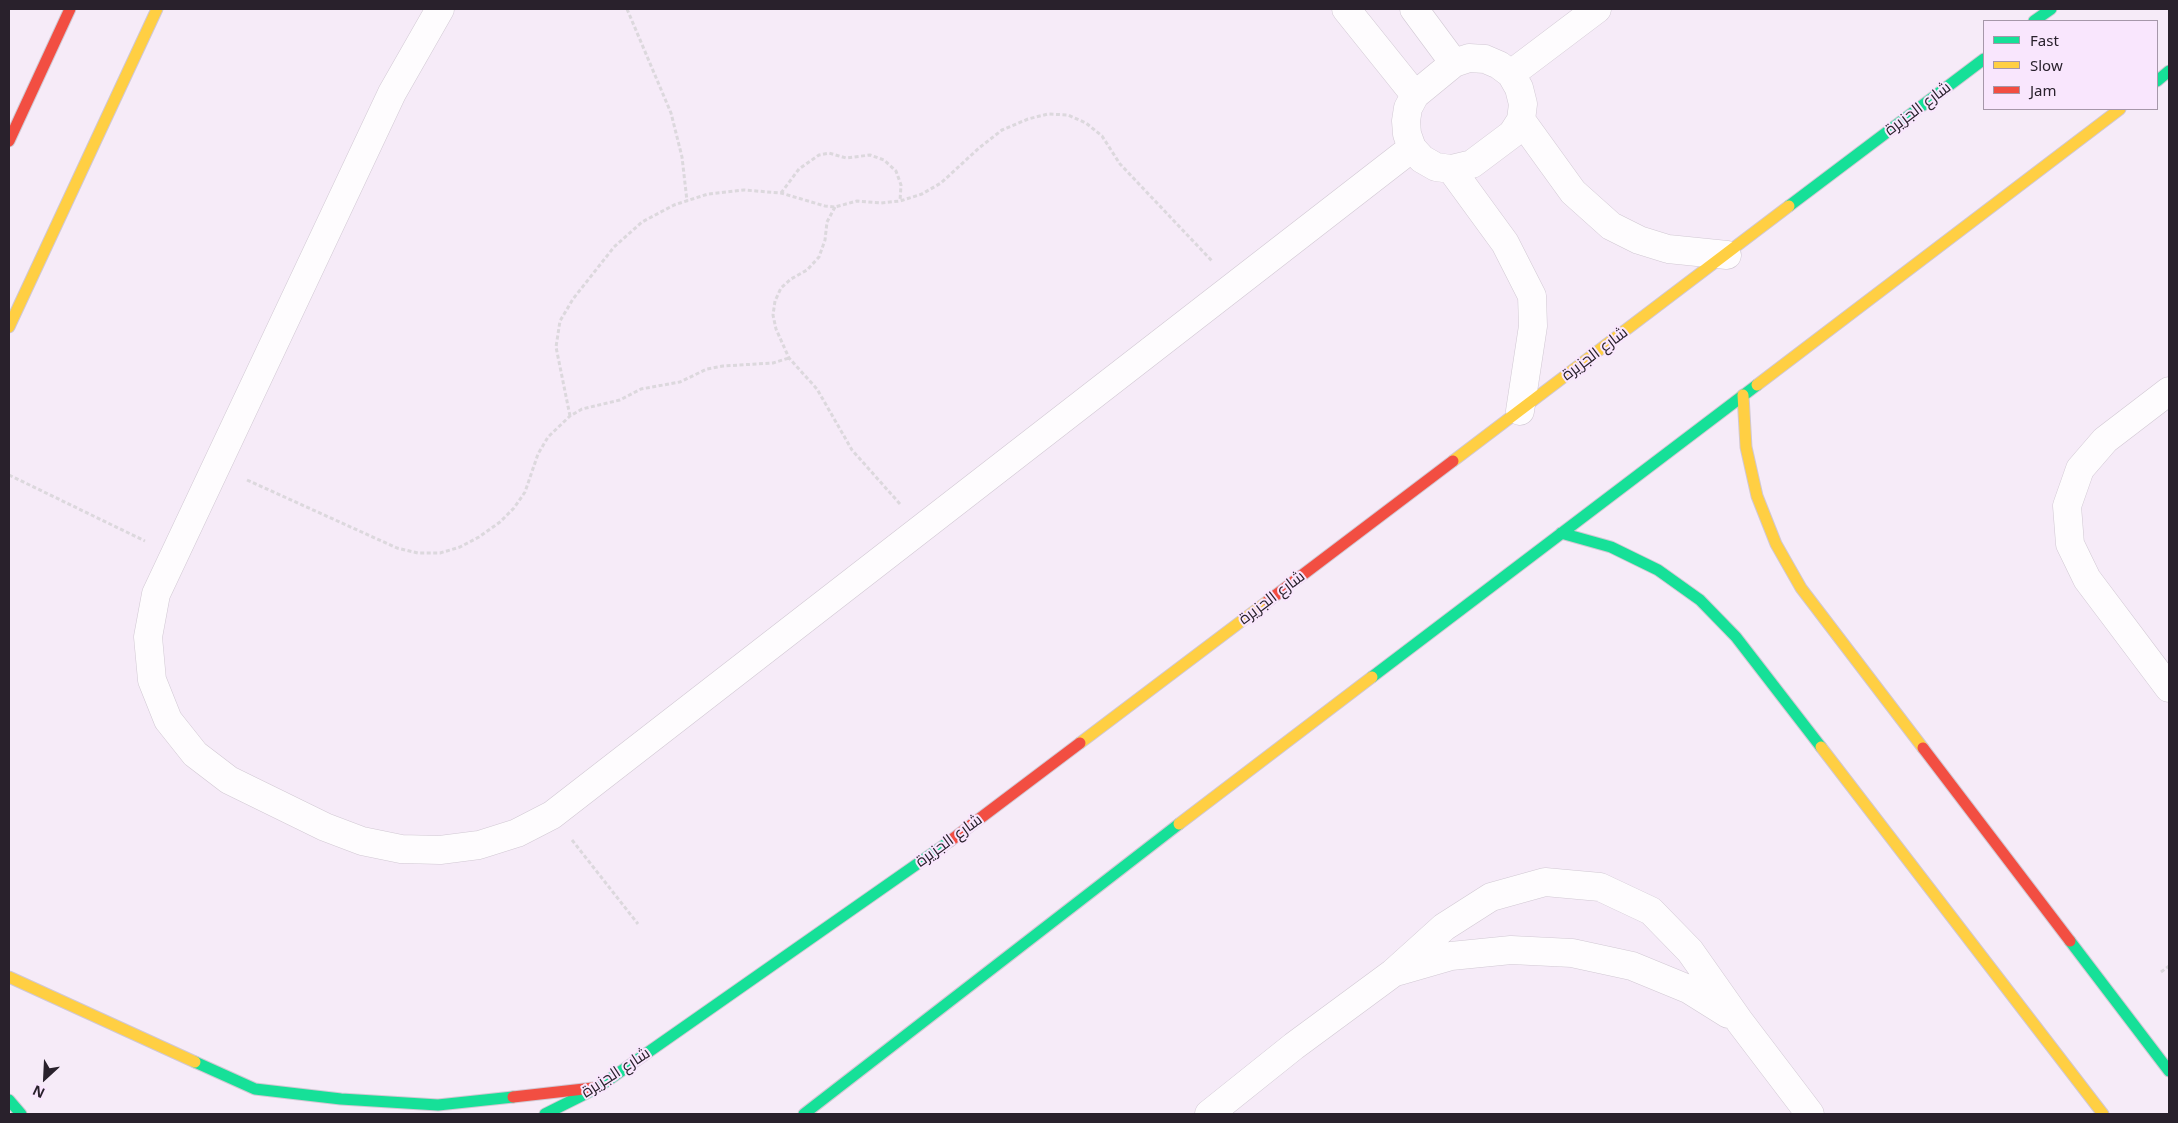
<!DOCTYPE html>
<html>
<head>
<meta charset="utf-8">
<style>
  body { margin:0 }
  #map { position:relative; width:2178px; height:1123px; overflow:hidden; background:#f6ebf8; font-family:"Noto Sans",sans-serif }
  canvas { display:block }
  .frame { position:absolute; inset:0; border:10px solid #29212c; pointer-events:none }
  .legend { position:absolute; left:1983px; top:20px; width:175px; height:90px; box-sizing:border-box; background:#f9e6fd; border:1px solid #a697a9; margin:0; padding:6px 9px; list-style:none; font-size:15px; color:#29212c }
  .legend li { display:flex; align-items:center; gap:10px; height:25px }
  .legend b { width:25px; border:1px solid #a697a9 }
  .north { position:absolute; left:20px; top:1053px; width:50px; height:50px; -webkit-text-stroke:4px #f9e6fd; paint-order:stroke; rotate:205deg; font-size:14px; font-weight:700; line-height:20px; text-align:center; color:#29212c }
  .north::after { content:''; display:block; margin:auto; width:18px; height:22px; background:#29212c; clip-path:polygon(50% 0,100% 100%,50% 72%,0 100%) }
</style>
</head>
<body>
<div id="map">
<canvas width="2178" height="1123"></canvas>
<div class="frame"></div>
<ul class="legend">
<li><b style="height:6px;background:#16e098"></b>Fast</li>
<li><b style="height:6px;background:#ffcf43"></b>Slow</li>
<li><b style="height:6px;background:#f24e42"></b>Jam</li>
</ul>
<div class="north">N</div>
</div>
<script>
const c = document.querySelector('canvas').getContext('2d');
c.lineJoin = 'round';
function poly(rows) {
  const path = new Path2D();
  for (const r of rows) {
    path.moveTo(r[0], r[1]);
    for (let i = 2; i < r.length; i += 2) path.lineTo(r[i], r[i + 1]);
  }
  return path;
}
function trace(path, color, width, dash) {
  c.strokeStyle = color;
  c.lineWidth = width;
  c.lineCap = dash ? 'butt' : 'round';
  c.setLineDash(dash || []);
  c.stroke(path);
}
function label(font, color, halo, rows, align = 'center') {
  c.font = font + ' "Noto Sans",Cairo,sans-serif';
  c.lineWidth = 4;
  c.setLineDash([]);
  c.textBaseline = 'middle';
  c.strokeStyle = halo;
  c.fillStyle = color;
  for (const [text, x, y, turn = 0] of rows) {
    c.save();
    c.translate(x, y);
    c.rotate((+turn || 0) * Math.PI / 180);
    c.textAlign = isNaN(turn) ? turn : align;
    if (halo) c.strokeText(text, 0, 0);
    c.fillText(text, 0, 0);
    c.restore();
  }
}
const path = poly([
  [627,9,671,113,682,157,687,201],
  [781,193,799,169,819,155,829,153,846,158,870,155,884,160,896,171,901,185,900,201],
  [835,207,827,222,825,240,819,257,807,270,791,279,781,288,775,301,773,315,776,329,789,358,817,389,852,450,900,504],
  [570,416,556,347,560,321,573,299,614,247,642,222,674,205,708,194,744,190,781,193,825,206,835,207,857,201,881,203,900,201,922,194,941,183,979,148,1002,130,1028,119,1048,114,1068,115,1086,123,1102,136,1120,164,1212,261],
  [9,475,145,541],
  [247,480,397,548,418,553,440,553,460,547,479,537,500,522,514,508,525,492,538,454,548,437,570,416,582,409,620,400,641,389,680,382,707,369,723,366,773,363,789,358],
  [572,840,638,924],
  [2161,972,2169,966]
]);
const street = poly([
  [440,9,392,93,156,594,148,637,152,680,168,720,195,754,229,780,325,827,362,841,401,849,440,850,479,845,517,833,552,815,1412,148],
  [1346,9,1415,95],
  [1414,9,1454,63],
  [1469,58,1485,59,1499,65,1511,74,1519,88,1523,104,1521,120,1512,134,1472,164,1451,169,1436,167,1422,159,1412,148,1407,134,1406,121,1408,108,1415,95,1454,63,1469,58],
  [1511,74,1597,9],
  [1521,120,1573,192,1611,226,1639,240,1668,249,1727,255],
  [1451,169,1505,243,1532,296,1533,326,1520,411],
  [2169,391,2105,440,2080,469,2067,506,2070,544,2087,579,2169,688],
  [1399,971,1451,956,1511,950,1572,953,1632,966,1688,989,1728,1014],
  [1209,1114,1294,1046,1393,973,1444,927,1491,897,1545,882,1600,887,1651,911,1690,951,1740,1022,1810,1114]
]);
const fast = poly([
  [2034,21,2051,9],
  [2157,81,2169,71],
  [1789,206,1984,59],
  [1561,533,1611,547,1658,570,1700,600,1736,637,1821,747],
  [1372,677,1757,385],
  [2070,941,2169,1071],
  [195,1062,255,1089,341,1099,438,1105,513,1097],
  [9,1100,21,1114],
  [545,1114,597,1088,950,841],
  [804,1114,1179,824]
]);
const slow = poly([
  [9,327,157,9],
  [1757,385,2120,109],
  [1743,395,1746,447,1757,496,1776,544,1801,588,1923,748],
  [1453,461,1789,206],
  [1080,743,1268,601],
  [1821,747,2103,1114],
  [1179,824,1372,677],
  [9,977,195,1062]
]);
const jam = poly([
  [9,141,70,9],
  [1268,601,1453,461],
  [1923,748,2070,941],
  [950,841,1080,743],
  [513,1097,593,1088]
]);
const streetNames = [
  ["شارع الجزيرة",1918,109,-37],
  ["شارع الجزيرة",1595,354,-37],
  ["شارع الجزيرة",1272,598,-37],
  ["شارع الجزيرة",949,841,-36],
  ["شارع الجزيرة",616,1073,-33]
];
trace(street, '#d1c8d3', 29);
trace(fast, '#d1c8d3', 13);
trace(slow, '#d1c8d3', 13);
trace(jam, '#d1c8d3', 13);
trace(path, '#dcd8dd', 3, [4, 2.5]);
trace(street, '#fefcfe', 28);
trace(fast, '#16e098', 11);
trace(slow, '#ffcf43', 11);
trace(jam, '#f24e42', 11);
label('16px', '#29212c', '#f9e6fd', streetNames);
</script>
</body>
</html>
